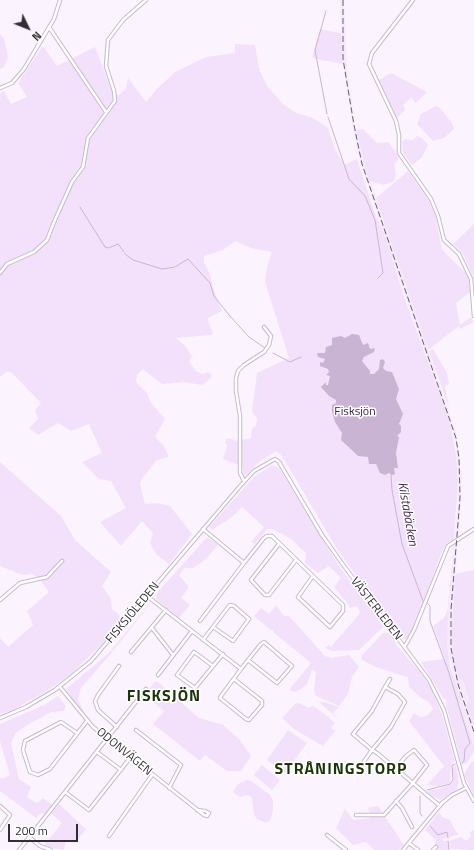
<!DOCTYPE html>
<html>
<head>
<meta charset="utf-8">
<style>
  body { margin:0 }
  #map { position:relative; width:474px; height:850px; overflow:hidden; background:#fbf3fe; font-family:"Titillium Web",sans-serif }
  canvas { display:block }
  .north { position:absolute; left:8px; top:8px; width:40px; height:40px; -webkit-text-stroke:3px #fff; paint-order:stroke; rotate:133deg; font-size:11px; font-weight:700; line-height:16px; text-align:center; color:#322d34 }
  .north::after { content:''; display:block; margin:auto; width:14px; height:18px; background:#322d34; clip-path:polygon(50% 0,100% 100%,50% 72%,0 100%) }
  .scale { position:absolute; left:8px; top:824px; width:70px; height:18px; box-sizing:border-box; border:2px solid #322d34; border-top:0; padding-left:5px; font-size:12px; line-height:14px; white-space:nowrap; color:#322d34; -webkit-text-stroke:3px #fff; paint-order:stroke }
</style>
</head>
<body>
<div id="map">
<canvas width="474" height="850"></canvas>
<div class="north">N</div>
<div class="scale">200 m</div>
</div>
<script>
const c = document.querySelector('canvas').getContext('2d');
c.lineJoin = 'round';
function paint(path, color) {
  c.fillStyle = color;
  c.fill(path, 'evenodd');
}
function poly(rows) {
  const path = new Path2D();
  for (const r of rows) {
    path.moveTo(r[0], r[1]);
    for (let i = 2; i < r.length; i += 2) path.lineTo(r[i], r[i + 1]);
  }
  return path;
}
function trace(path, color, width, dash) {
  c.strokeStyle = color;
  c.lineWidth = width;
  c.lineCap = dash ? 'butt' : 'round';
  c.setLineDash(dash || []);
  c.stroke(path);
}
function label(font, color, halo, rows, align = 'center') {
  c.font = font + ' "Titillium Web",sans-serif';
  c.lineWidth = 3;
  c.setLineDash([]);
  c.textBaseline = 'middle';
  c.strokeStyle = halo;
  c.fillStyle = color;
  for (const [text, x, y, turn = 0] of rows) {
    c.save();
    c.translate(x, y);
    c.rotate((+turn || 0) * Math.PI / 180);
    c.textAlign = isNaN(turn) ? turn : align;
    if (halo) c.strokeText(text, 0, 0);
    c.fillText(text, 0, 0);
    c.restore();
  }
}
const built = poly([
  [340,0,344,0,347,66,355,127,361,153,456,433,462,476,459,537,455,538,459,486,456,445,450,421,397,273,357,152,343,64],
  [458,541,453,611,453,656,469,700,466,705,474,727,474,746,459,703,447,644,446,624,454,543]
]);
const green = poly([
  [320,29,341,33,343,64,312,58],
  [0,34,4,39,8,57,4,67,0,69],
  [235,44,255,45,259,69,267,86,283,104,296,113,313,118,328,128,335,149,344,165,357,159,375,214,385,236,405,300,450,421,456,455,458,480,454,539,447,543,442,551,417,621,409,637,405,640,392,626,337,549,282,456,276,451,259,462,245,476,243,474,243,467,223,459,227,446,225,442,228,438,237,441,251,438,252,429,256,425,257,419,252,411,257,373,289,358,265,282,267,267,272,252,251,248,235,241,223,250,204,256,204,262,210,274,213,288,222,311,208,318,209,324,213,333,211,335,176,338,186,347,192,357,189,362,196,371,202,374,209,372,212,375,209,380,202,385,184,382,162,384,143,369,137,375,136,382,146,392,151,403,165,419,155,437,164,446,169,457,157,460,141,480,140,484,145,504,156,503,170,506,192,534,169,564,156,554,150,543,153,533,142,521,121,546,100,522,126,508,111,481,99,479,82,462,102,453,89,424,71,431,58,423,38,435,29,428,38,419,35,410,41,403,11,372,6,372,0,377,0,94,4,91,11,104,27,97,18,83,43,46,57,66,95,47,113,94,119,95,126,88,128,78,146,102,157,89,175,72,206,57,235,53],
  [391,73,427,92,416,103,411,98,403,105,405,110,397,118,379,80],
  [436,106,439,107,452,123,454,129,444,138,433,141,417,124,421,114],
  [363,129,377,143,388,142,395,151,399,159,394,164,396,174,394,181,384,185,369,181,356,130],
  [417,136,422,138,428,145,422,157,412,165,403,153,402,142,405,139,413,140],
  [408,171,428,199,435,214,442,250,466,273,469,281,470,292,456,303,460,325,471,317,474,322,460,329,459,326,428,350,376,198],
  [474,224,474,278,462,252,453,244],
  [433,349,447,373,449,384,445,386,449,408,429,351],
  [0,462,61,516,75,540,111,572,102,586,111,598,112,609,124,619,101,645,70,675,47,691,11,711,0,714,0,638,8,647,33,625,27,611,49,592,39,578,32,574,23,575,0,566],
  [272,465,279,468,339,566,384,626,359,650,332,651,325,648,329,645,331,647,360,613,357,606,350,608,346,601,334,587,341,578,329,566,318,573,305,563,306,553,291,539,272,529,267,529,255,544,251,542,264,527,242,507,232,517,212,530,209,527,255,476],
  [207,537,218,545,206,559,193,568,185,568,179,575,189,587,181,598,190,605,179,618,156,599,157,593],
  [474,570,474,727,466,705,469,700,463,681,457,676,453,656,452,630,455,574],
  [149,604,150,604,113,651,81,688,78,699,83,711,81,712,66,689,109,653],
  [276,605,284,616,289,616,325,656,331,658,349,655,359,667,352,677,348,694,339,706,316,696,314,690,316,672,312,670,307,684,301,689,295,692,289,690,311,663,273,632,274,630,271,630,254,616,261,608,269,614],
  [448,609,447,644,450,667,461,699,459,704,474,746,474,751,467,763,462,765,446,705,447,700,444,699,421,662,445,659,433,626,444,618],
  [389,632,393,636,397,646,422,674,432,691,441,712,455,761,451,764,450,783,438,786,427,785,444,766,409,721,414,713,420,717,427,716,433,709,429,702,421,698,409,687,408,677,378,668,362,660,361,656,383,633],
  [154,682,158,682,199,718,223,725,240,740,251,756,241,771,227,771,205,755,200,761,153,724,164,711,144,694,151,692,150,688],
  [58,696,66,706,64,711,51,712,24,727,16,733,11,743,19,779,31,787,27,797,37,803,43,798,53,805,46,814,41,813,36,818,0,791,0,778,4,778,10,775,0,741,0,724,46,704],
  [319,702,325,702,339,707,333,713,339,720],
  [299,703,309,708,312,706,317,708,335,723,331,728,335,731,323,746,294,729,282,718,295,704],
  [288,730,307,743,285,773,267,760],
  [472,761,474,762,474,796,464,774],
  [262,765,280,780,272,790,254,775],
  [456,765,459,783,457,789,440,800,428,793,428,790,439,789,452,783,454,780,452,768,453,766],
  [247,780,253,782,270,795,273,801,273,811,270,820,266,823,257,819,254,815,252,798,249,795,240,797,233,792,238,784],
  [59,804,86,829,75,843,66,840,64,850,43,846,62,823,51,813],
  [378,806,404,845,399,850,374,850,366,842,353,845,336,828,345,809,353,820,371,818,368,808],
  [439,812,442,817,450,820,456,832,459,834,443,839,443,841,447,841,449,850,438,850,434,847,436,840,425,830],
  [474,830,474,850,450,849,449,841,461,837,465,840,467,840,471,836,470,832]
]);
const water = poly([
  [352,334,359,335,363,345,368,343,370,349,375,348,374,352,364,357,362,361,370,371,370,374,374,374,379,369,380,360,383,359,385,362,383,368,386,371,392,372,399,389,396,399,403,414,399,424,401,426,401,432,397,436,399,437,396,453,398,468,394,468,395,474,392,475,389,473,385,475,380,473,376,464,369,464,368,457,358,456,341,440,342,433,335,422,332,412,332,405,336,403,336,400,329,396,321,387,326,382,326,385,328,385,330,376,326,375,329,372,328,369,320,366,320,362,323,363,325,359,318,357,317,353,325,353,326,347,332,345,332,338,341,336,345,338]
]);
const stream = poly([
  [326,11,315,50,327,114],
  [328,117,349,179,365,196,375,220,383,273,378,278],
  [80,207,105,247,109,248,118,244,124,252],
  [125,254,133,260,162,269,175,267,188,259,210,283,214,296,229,315,249,337,265,348],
  [273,353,290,362,301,357],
  [391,475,392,490,402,544,423,601],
  [427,603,430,606,430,621,449,673,470,743,465,749,464,761,462,763],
  [427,790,450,784,453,780,452,765,455,764],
  [420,796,420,813,422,816],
  [430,826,438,835,447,832,448,838],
  [448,841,449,850]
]);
const minor = poly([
  [413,0,372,53,369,64,396,121,399,135,399,153,431,199,438,216,444,240,459,254,471,279,474,316],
  [49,27,106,112],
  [0,88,12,83,24,69,54,19,60,0],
  [0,273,7,264,34,252,47,240,54,222,72,182,83,167,88,138,115,101,114,91,106,66,108,40,123,20,146,0],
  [244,481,240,473,240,416,236,391,236,378,238,371,244,365,264,352,269,345,271,336,264,327],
  [203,529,244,563,264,538,267,536,272,536,313,576,343,605,343,611,330,627,298,597,313,576],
  [279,544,251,580,265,595,269,595,296,560],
  [147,596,241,669],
  [0,600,20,583,47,577,62,561],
  [200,621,244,563],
  [152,628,173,655],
  [203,640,213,627,229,606,230,605,234,606,249,619,233,641,213,627],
  [405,646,414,630,448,546,474,529],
  [131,652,166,610],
  [213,666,194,652,177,675,195,688,223,654],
  [158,675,192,631],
  [234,679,262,701,262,705,249,720,246,719,220,698,221,696,241,669,248,660,261,644,264,642,292,666,277,683,248,660],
  [60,687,93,727,204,815,207,816,209,813,205,811,197,810],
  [385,687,390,679],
  [0,718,26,707,55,690,91,661,241,485,254,471,275,459,279,462,322,535,344,566,429,680,444,710,464,783,474,801],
  [117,727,98,710,95,701,98,695,119,666],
  [136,730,181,765,169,788],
  [77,733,61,722,25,741,23,750,30,772,38,775,50,769,53,765,87,721],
  [97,752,121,770],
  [130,758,89,810,65,792,146,689],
  [358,772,365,760,372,750,391,727,405,702,398,694,385,687,372,711,353,734,372,750,377,753,408,779,440,806],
  [396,801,402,808,412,827],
  [0,806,10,815,0,830],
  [356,815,384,815,413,783,427,765,414,750,406,756,395,769],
  [327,835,346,850],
  [109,836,152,775],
  [29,837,40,846,51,850],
  [409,843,418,850],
  [19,850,65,792],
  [403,850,442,803,452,795,466,788],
  [433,850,436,847]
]);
const rail = poly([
  [343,0,343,59,354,125,362,164,456,438,459,458,460,498,451,610,451,648,458,684,474,732]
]);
const parkNames = [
  ["Fisksjön",355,412]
];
const streetNames = [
  ["VÄSTERLEDEN",376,609,52],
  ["FISKSJÖLEDEN",133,613,-50],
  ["ODONVÄGEN",124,752,39]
];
const waterNames = [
  ["Kilstabäcken",407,514,80]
];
const districtNames = [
  ["FISKSJÖN",164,697],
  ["STRÅNINGSTORP",341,770]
];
paint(built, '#f6e9fd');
paint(green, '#f3e1fb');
paint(water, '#cab4d4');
trace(stream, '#cab4d4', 1);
trace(minor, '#c6bbcc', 4.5);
trace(minor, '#fff', 2.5);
trace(rail, '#67626a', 1, [6, 3]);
label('12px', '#3e224b', '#fff', parkNames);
label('12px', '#322d34', '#fff', streetNames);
label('italic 13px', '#452852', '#fff', waterNames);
c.letterSpacing = '1px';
label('bold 16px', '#1b3606', '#fff', districtNames);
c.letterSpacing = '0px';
</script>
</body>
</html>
